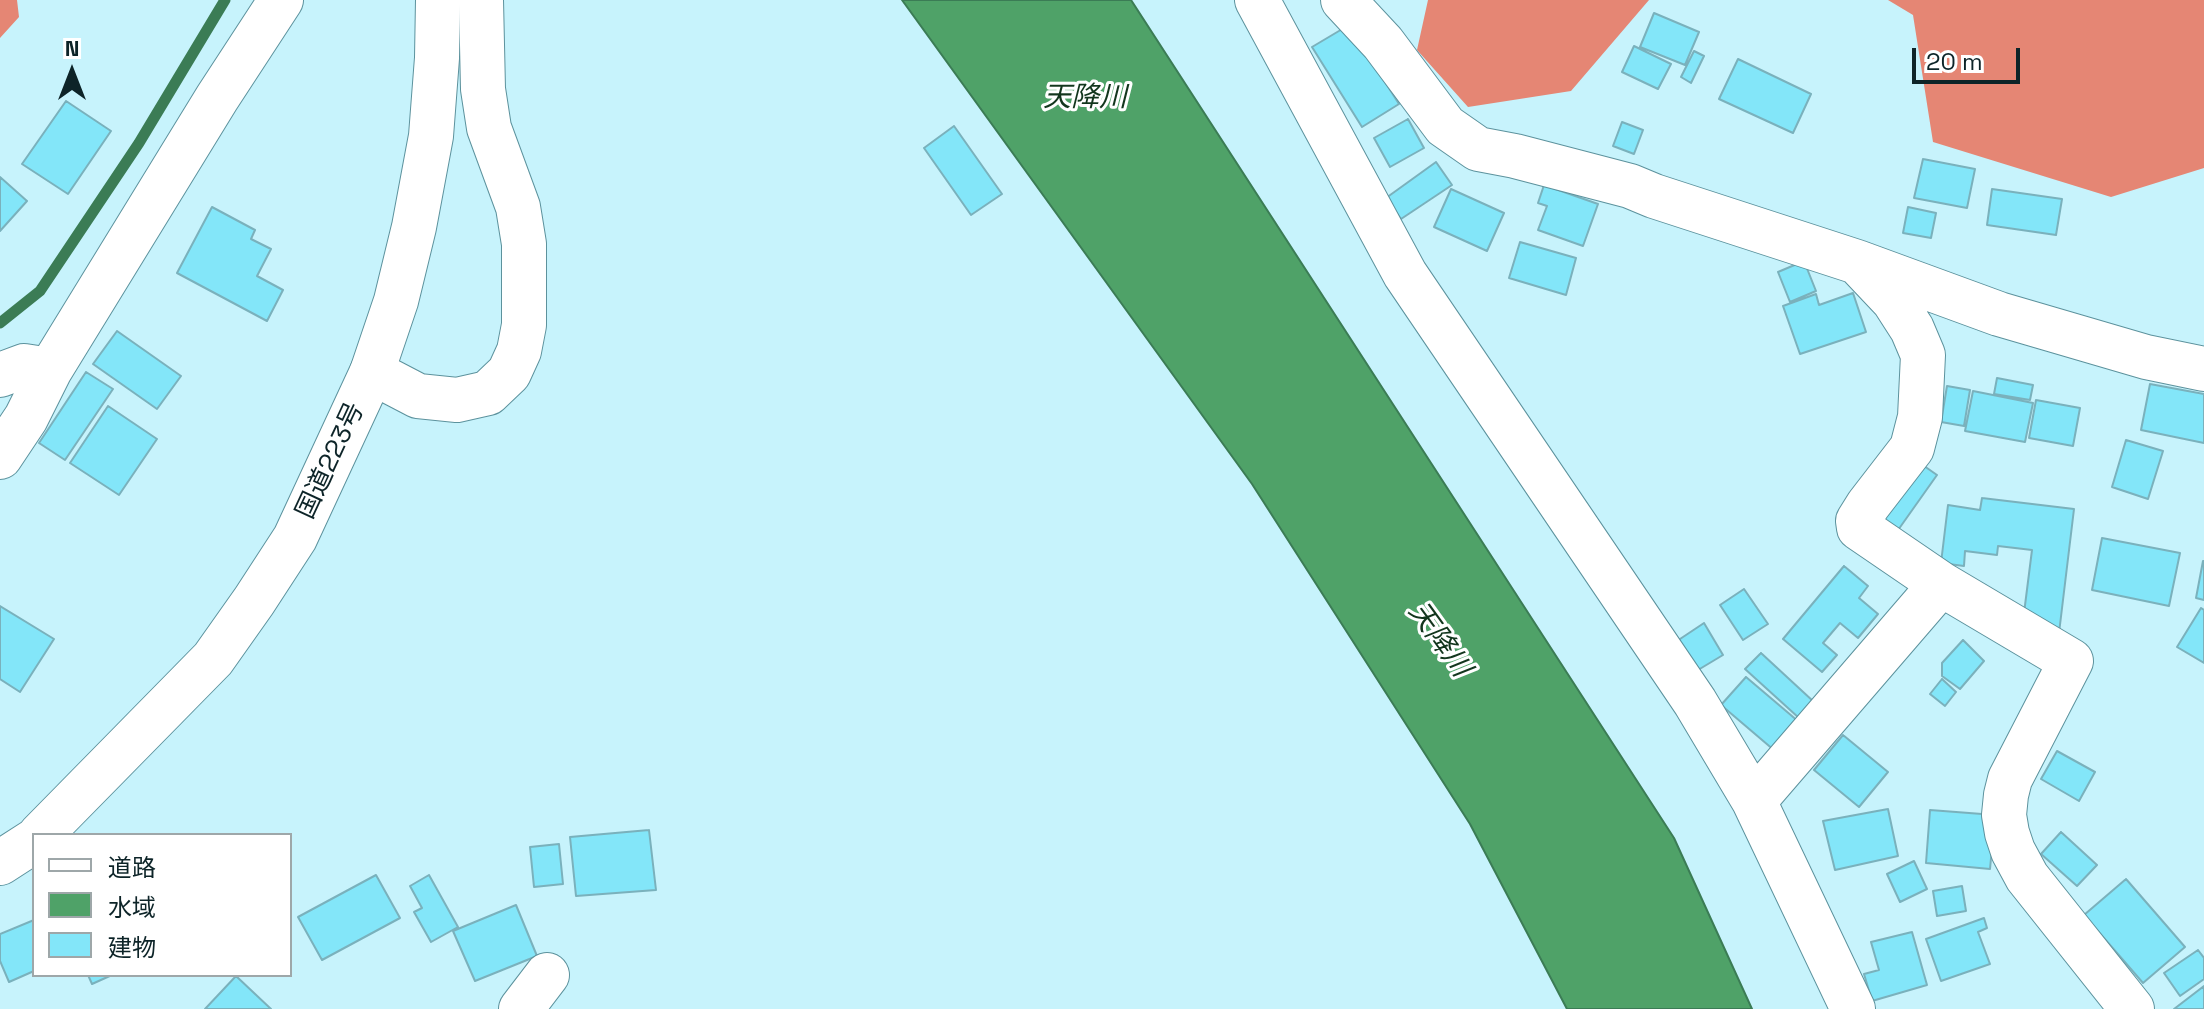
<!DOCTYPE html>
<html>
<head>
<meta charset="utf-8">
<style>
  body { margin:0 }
  #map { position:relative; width:2204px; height:1009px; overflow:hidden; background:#c7f3fc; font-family:"Space Grotesk","Noto Sans JP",sans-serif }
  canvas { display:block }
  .legend { position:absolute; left:32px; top:833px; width:260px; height:144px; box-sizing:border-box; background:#fff; border:2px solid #9ea7a9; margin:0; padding:10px 14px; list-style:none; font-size:24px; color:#0d2428 }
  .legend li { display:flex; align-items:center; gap:16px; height:40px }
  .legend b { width:40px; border:2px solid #9ea7a9 }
  .north { position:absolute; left:32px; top:32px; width:80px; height:80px; -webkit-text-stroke:6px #fff; paint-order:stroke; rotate:0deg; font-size:22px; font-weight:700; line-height:32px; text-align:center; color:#0d2428 }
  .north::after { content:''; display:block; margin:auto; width:28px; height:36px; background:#0d2428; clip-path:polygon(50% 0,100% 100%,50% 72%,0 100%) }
  .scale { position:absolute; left:1912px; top:48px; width:108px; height:36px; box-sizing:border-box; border:4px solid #0d2428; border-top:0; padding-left:10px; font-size:24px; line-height:28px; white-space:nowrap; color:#0d2428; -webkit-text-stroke:6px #fff; paint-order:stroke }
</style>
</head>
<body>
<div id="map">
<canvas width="2204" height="1009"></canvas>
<ul class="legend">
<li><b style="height:10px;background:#fff"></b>道路</li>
<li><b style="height:22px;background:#4fa268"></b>水域</li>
<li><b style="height:22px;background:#83e6f9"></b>建物</li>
</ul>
<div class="north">N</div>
<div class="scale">20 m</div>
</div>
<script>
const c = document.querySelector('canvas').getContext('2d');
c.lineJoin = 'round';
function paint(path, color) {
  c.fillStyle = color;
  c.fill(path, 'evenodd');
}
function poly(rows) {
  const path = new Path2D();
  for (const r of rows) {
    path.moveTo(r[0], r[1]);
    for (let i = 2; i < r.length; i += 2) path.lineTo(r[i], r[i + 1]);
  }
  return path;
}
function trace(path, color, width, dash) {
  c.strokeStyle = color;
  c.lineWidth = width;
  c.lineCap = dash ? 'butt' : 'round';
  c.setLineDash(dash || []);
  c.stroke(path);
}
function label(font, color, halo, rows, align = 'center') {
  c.font = font + ' "Space Grotesk","Noto Sans JP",sans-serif';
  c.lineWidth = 6;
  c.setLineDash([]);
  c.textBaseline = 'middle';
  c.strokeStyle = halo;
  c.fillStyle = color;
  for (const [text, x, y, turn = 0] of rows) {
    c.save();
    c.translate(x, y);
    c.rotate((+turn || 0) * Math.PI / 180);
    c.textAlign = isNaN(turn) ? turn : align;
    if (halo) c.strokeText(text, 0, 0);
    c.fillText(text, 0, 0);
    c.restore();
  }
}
const forest = poly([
  [0,0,17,0,19,17,0,38],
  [1428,0,1649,0,1571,91,1468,107,1417,50],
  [1888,0,2204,0,2204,168,2111,197,1933,142,1913,15]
]);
const water = poly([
  [902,0,1131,0,1674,838,1752,1009,1567,1009,1470,824,1252,484,902,0]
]);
const stream = poly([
  [0,323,40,291,139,143,225,0]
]);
const building = poly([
  [1654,13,1699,32,1685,65,1640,47,1654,13],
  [1349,25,1399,104,1362,127,1312,47,1349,25],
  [1634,46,1671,64,1658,89,1622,72,1634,46],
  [1694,51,1704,56,1691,83,1681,77,1694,51],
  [1738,59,1811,94,1793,133,1719,99,1738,59],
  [66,101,111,131,68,194,22,164,66,101],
  [1408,119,1424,148,1390,167,1374,138,1408,119],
  [1622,122,1643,130,1634,154,1613,146,1622,122],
  [954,126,1002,194,971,215,924,148,954,126],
  [1923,159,1975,169,1967,208,1914,198,1923,159],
  [1436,162,1452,185,1401,219,1386,198,1436,162],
  [0,177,27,201,0,231,0,177],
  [1544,185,1598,204,1583,246,1538,230,1547,206,1538,203,1544,185],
  [1451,189,1504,213,1487,251,1434,227,1451,189],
  [1992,189,2062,199,2056,235,1987,225,1992,189],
  [212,207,255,230,251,239,271,249,257,276,283,290,267,321,177,273,212,207],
  [1908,207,1936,213,1931,238,1903,233,1908,207],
  [1520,242,1576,258,1566,295,1509,278,1520,242],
  [1804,261,1816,291,1790,302,1778,272,1804,261],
  [1853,293,1866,332,1800,354,1783,306,1816,294,1819,305,1853,293],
  [117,331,181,376,157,409,93,364,117,331],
  [86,372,113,389,65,460,39,443,86,372],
  [1997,378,2033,385,2030,400,1994,394,1997,378],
  [2150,384,2204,394,2204,443,2141,430,2150,384],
  [1947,386,1970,390,1964,426,1941,422,1947,386],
  [1973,391,2033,403,2025,442,1965,431,1973,391],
  [2036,400,2080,408,2073,446,2029,438,2036,400],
  [108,406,157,439,119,495,70,463,108,406],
  [2126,440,2163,451,2148,499,2112,487,2126,440],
  [1917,461,1937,475,1891,540,1871,525,1917,461],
  [1982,498,2074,509,2059,633,2022,629,2032,550,1998,546,1997,555,1965,551,1964,566,1941,563,1948,505,1980,510,1982,498],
  [2102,538,2180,553,2169,606,2092,590,2102,538],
  [2203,561,2204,561,2204,600,2196,598,2203,561],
  [1844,566,1868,586,1859,598,1878,614,1858,638,1840,623,1823,643,1837,655,1822,672,1783,639,1844,566],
  [1744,589,1768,624,1743,640,1720,605,1744,589],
  [0,606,54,639,20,692,0,679,0,606],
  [2201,608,2204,610,2204,663,2177,647,2201,608],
  [1704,623,1723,655,1693,673,1674,643,1704,623],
  [1963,640,1984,661,1960,689,1942,676,1942,663,1963,640],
  [1761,653,1814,702,1799,718,1745,669,1761,653],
  [1746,677,1799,722,1775,751,1721,705,1746,677],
  [1942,679,1956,692,1945,706,1930,694,1942,679],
  [1843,735,1888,772,1859,807,1814,770,1843,735],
  [2057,751,2095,772,2079,801,2041,779,2057,751],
  [1888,809,1898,856,1835,870,1823,821,1888,809],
  [1930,810,1995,815,1990,869,1926,863,1930,810],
  [649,830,656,890,576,896,570,837,649,830],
  [2061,832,2097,865,2077,886,2041,854,2061,832],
  [559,844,563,884,534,887,530,847,559,844],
  [1914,861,1927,889,1900,902,1887,874,1914,861],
  [376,875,400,918,322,960,298,917,376,875],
  [429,875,458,927,431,942,414,912,422,908,410,886,429,875],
  [2126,879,2185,947,2143,983,2084,915,2126,879],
  [1962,886,1966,911,1937,916,1933,891,1962,886],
  [516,905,537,956,475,981,453,931,516,905],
  [1984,918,1987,928,1978,932,1990,964,1941,981,1926,939,1984,918],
  [34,920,34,971,9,982,0,961,0,934,34,920],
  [1912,932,1927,985,1872,1001,1864,974,1879,970,1871,942,1912,932],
  [2198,950,2204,958,2204,979,2180,996,2164,973,2198,950],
  [88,975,112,975,92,984,88,975],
  [236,976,271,1009,205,1009,236,976],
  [2204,986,2204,1009,2174,1009,2204,986]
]);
const minor = poly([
  [1257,0,1405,274,1695,702,1754,801,1853,1009],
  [1343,0,1383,43,1445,126,1478,149,1515,156,1630,186,1654,196,1857,262,1999,314,2146,357,2204,369],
  [1860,265,1894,301,1912,329,1923,355,1920,417,1912,448,1868,505,1858,521,1859,528,1941,584,2071,661,2010,779,2006,795,2004,815,2007,833,2013,851,2027,877,2132,1009],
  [372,372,418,396,457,400,488,393,509,373,519,351,524,325,524,244,518,207,489,128,483,89,481,0],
  [0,375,24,366,50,370],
  [0,457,26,418,50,370,217,98,281,0],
  [1754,801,1941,584],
  [521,1009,547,975]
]);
const highway = poly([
  [40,835,213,659,254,601,295,538,372,372,396,301,414,227,431,136,437,58,438,0],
  [0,863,34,841]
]);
const streetNames = [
  ["国道223号",331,461,-65]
];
const waterNames = [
  ["天降川",1085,98],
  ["天降川",1439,640,54]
];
paint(forest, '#e58674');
paint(water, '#4fa268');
trace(water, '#3b7c55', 2);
trace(stream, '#3b7c55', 11);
paint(building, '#83e6f9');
trace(building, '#7ab1bc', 2);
trace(minor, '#5c929d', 46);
trace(highway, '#5c929d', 46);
trace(minor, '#fff', 44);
trace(highway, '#fff', 44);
label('26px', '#0d2428', '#fff', streetNames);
label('italic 28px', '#12361d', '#fff', waterNames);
</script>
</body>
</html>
